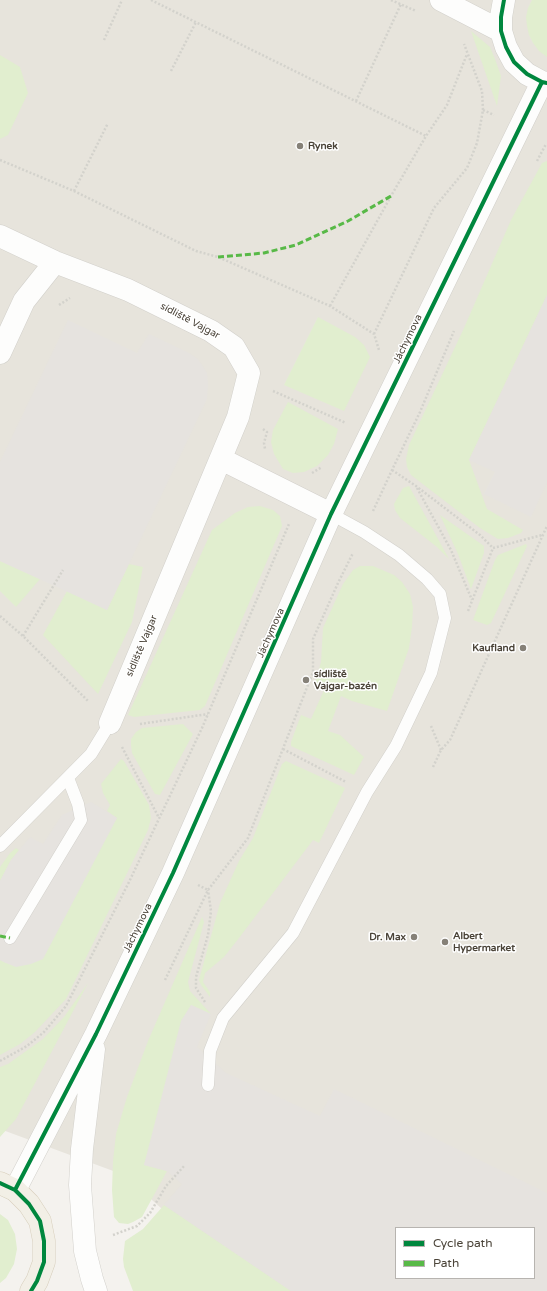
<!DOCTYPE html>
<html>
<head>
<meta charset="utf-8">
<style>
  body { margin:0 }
  #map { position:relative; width:547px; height:1291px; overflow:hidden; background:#f4f2ee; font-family:"Varela Round",sans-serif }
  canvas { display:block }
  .legend { position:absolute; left:395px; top:1227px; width:140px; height:52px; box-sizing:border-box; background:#fff; border:1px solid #b7b4b0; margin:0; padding:5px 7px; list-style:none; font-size:12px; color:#4b4439 }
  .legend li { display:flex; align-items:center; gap:8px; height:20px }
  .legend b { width:20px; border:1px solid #b7b4b0 }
</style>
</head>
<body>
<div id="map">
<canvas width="547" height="1291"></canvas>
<ul class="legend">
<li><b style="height:5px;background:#00873e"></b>Cycle path</li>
<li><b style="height:5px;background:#58b947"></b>Path</li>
</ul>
</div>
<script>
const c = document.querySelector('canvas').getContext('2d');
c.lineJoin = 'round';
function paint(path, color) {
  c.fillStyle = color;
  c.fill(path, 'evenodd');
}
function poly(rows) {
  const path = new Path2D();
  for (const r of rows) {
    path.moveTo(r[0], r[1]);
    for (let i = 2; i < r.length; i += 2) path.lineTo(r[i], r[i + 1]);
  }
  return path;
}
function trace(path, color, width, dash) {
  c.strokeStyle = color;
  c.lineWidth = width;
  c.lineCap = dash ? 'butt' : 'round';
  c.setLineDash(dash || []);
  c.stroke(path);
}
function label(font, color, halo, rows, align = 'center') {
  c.font = font + ' "Varela Round",sans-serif';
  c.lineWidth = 3;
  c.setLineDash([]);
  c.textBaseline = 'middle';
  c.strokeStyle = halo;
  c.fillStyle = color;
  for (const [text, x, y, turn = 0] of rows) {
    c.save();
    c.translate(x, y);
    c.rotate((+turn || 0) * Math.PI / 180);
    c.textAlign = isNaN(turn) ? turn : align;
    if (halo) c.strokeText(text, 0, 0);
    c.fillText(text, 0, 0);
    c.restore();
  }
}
const residential = poly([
  [0,0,547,0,547,1291,254,1291,124,1175,0,1129],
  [396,1228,534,1228,534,1278,396,1278]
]);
const green = poly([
  [532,0,547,0,547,57,539,51,533,43,529,35,527,26,526,17,528,8],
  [471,31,490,47,495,59,501,76,497,106],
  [0,55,20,67,28,93,8,135,0,139],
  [547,161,547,295,469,460,487,509,523,530,521,533,508,538,498,539,480,528,411,475,407,467,406,459,409,445,464,328,511,220,542,163],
  [318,317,355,337,364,345,370,357,344,411,284,385],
  [288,402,338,429,334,444,328,455,317,466,304,472,293,473,283,469,274,454,271,442,273,430],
  [409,486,449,559,437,547,400,518,395,510,394,504,403,488],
  [260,506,273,510,280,516,282,526,205,706,200,710,134,717,128,715,212,530,235,513,248,507],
  [440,515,484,546,484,553,471,589,458,554],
  [526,544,527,546,491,623,487,625,473,620,495,560,498,555],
  [0,561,40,579,16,607,0,591],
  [129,564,143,567,132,622,98,694,43,635,67,591,107,610],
  [360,566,373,566,394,575,402,582,410,594,413,607,412,627,409,648,387,711,352,701,341,696,328,731,340,735,364,757,354,775,291,746,291,742,301,715,311,719,325,688,315,683,321,662,323,628,343,584,353,570],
  [183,724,193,734,160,795,155,794,132,753,131,745,131,739,136,732,142,728],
  [121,759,124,761,149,805,151,818,148,830,66,999,35,1032,20,1044,0,1055,0,960,6,963,117,818,107,811,110,805,103,793,101,784],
  [286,761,345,788,319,843,313,840,239,938,224,957,205,973,203,982,210,992,210,997,201,985,199,980,220,903,239,861,253,838,282,764],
  [16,848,19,850,11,860,0,881,0,867,10,853],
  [202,917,204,922,188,982,190,991,211,1014,191,1005,144,1165,167,1171,142,1217,133,1222,128,1224,119,1223,114,1217,112,1190,113,1161,116,1134,127,1097,148,1041],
  [88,983,16,1119,0,1137,0,1067,8,1064,43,1039,64,1017],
  [164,1205,291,1291,133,1291,124,1267,123,1259,125,1241,143,1229],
  [0,1214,8,1220,15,1234,17,1249,14,1264,6,1278,0,1283]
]);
const parking = poly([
  [547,295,547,482,531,517,484,494,495,472,469,460],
  [68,320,137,353,149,334,189,353,198,359,207,373,208,383,207,399,107,610,0,561,0,462],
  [91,802,117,818,43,959,31,964,16,967,6,963,0,960,0,881,11,860,30,837,43,844,62,815],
  [191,1005,211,1014,197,1047,226,1073,320,1116,334,1089,547,1193,547,1291,291,1291,164,1205,182,1184,167,1171,144,1165,181,1021],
  [396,1228,534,1228,534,1278,396,1278]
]);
const path = poly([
  [151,0,426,136],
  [391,0,416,11],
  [104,40,122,0],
  [171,71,196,22],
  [356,101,401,4],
  [483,110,494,115],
  [0,160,74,191,196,251,218,257,330,306,374,334,379,350],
  [537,161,546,144],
  [74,191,108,123],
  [59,305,70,298],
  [330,306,391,196,426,136,447,105,467,54],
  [374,334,434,208,467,168,477,143,483,110,482,91,464,44],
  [273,391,346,423],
  [263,429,267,432,264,443,265,449],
  [392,470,416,486,480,535,493,548],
  [312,473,322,467],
  [417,488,451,550,472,600],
  [373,511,392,470,420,412,454,331],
  [493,548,542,535],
  [468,611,493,548],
  [0,616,23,636,89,702],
  [23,636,63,570],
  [140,724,208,714],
  [431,726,441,750],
  [122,747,159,818],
  [283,749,346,782],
  [433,767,441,750,450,740,547,526],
  [198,885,208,890],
  [165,980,208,890,248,838,313,672,313,639,338,583,353,553],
  [205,1002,196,988,196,977,208,935,211,911,208,890],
  [0,1061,27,1046,44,1032,66,1006,129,882,202,728,289,524],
  [113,1235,137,1226,150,1213,166,1186,185,1165]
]);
const service = poly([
  [0,846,91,754,110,723],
  [10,938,81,820,78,804,68,778],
  [208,1085,210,1051,223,1018,293,933,367,792,396,746,431,673,445,618,440,594,427,579,399,555,364,532,331,514]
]);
const minor = poly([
  [441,0,501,31],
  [504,0,501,17,501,31,506,47,514,62,527,74,542,82,547,83],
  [0,236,55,262,128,290,211,331,234,347,249,373,238,417,110,723],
  [0,353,24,301,55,262],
  [221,459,331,514],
  [94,1049,82,1149,80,1185,85,1251,92,1279,96,1291],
  [15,1190,96,1034,173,873,331,514,542,82]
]);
const primary = poly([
  [0,1183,15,1190,29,1204,40,1221,44,1241,44,1262,37,1281,31,1291]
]);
const quiet = poly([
  [218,257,264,253,296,245,348,221,391,196],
  [0,936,10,938]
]);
const cycleway = poly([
  [504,0,501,17,501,31,506,47,514,62,527,74,542,82,547,83],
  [0,1183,15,1190,29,1204,40,1221,44,1241,44,1262,37,1281,31,1291],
  [15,1190,96,1034,173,873,331,514,542,82]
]);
const markers = [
  [300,146,4,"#868178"],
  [523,648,4,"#868178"],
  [306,680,4,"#868178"],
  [414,937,4,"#868178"],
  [445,942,4,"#868178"]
];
const poiNames = [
  ["Rynek",308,146],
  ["Kaufland",515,648,"right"],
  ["sídliště",314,674],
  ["Vajgar-bazén",314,686],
  ["Albert",453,936],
  ["Hypermarket",453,948],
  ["Dr. Max",406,937,"right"]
];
const streetNames = [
  ["sídliště Vajgar",190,321,28],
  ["Jáchymova",408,339,-64],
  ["Jáchymova",271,633,-66],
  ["sídliště Vajgar",142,646,-67],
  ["Jáchymova",138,928,-64]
];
paint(residential, '#e7e4dc');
paint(green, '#e1eecf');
paint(parking, '#e6e3df');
trace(service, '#d2d0cb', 13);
trace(minor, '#d2d0cb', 23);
trace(primary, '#d6cebb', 23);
trace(path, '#d3d2cc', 2.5, [2, 2]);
trace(service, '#fdfdfc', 12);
trace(minor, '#fdfdfc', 22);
trace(primary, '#f2efe6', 22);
trace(quiet, '#58b947', 3, [6, 3]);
trace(cycleway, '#00873e', 4);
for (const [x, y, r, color] of markers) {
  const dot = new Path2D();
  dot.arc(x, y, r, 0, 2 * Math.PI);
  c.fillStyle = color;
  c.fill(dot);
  trace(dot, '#fff', 1.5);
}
label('bold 10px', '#4b4439', '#fff', poiNames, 'left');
label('10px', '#4b4439', '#fff', streetNames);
</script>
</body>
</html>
